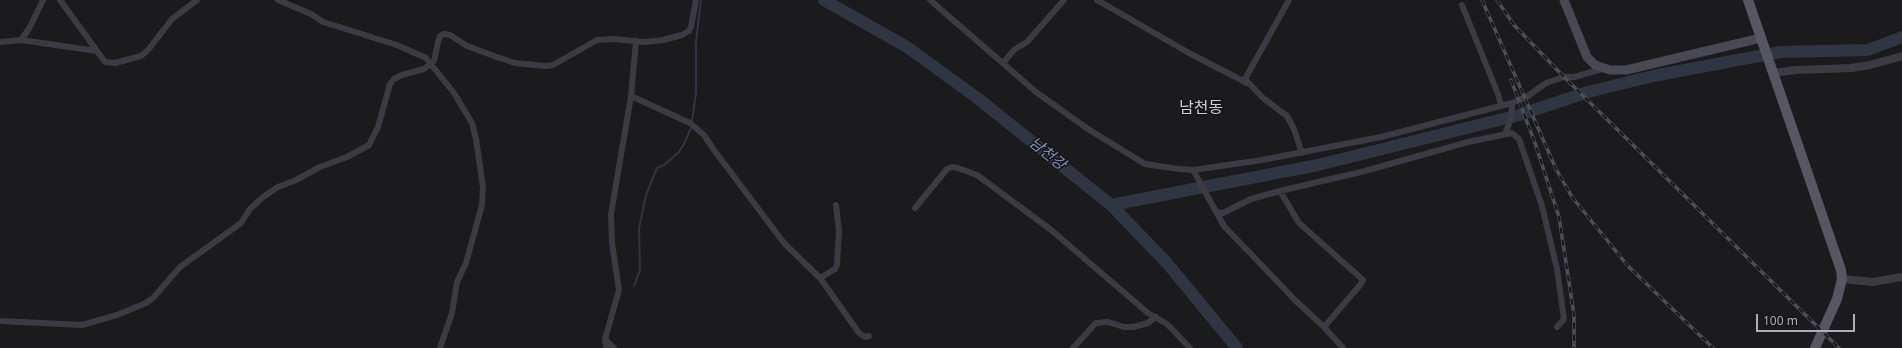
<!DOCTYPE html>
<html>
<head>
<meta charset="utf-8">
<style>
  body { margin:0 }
  #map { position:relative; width:1902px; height:348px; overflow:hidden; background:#1b1b1d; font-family:"Noto Sans",sans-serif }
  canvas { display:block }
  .scale { position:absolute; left:1756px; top:314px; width:99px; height:18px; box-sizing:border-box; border:2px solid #acadbe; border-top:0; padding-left:5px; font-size:12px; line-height:14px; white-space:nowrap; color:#acadbe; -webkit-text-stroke:3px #161518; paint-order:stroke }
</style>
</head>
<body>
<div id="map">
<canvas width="1902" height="348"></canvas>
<div class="scale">100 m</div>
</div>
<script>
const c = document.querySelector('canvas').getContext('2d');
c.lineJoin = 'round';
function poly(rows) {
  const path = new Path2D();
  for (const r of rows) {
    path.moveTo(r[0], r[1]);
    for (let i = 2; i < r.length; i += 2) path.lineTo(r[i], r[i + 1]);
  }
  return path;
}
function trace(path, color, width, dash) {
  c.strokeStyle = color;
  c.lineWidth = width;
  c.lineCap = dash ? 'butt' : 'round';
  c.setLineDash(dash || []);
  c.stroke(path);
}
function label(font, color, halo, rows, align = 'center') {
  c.font = font + ' "Noto Sans","Noto Sans KR",sans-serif';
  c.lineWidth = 3;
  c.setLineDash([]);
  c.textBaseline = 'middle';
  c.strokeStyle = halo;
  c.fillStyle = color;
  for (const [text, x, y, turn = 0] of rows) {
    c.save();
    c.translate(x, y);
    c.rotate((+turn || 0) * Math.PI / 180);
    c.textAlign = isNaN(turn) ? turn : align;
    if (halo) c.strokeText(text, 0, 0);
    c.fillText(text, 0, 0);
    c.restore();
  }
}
const stream = poly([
  [692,121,696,93,696,42,701,0],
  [634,286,640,270,639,228,646,195,657,168,664,165,679,152,684,144,691,128]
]);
const river = poly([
  [824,0,907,47,976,97,1111,205,1167,263,1237,348],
  [1111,205,1318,165,1519,115,1588,92,1653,76,1780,52,1868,50,1902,37]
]);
const minor = poly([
  [60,0,105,62,115,63,141,56,148,50,172,19,197,0],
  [278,0,311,14,323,22,397,45,426,58,454,93,472,123,476,139,483,187,482,205,466,263,457,282,452,313,440,348],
  [930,0,1036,92,1088,129,1145,164,1179,169,1193,170,1262,160,1381,137,1512,103,1528,96,1546,83,1564,77,1574,77,1602,69],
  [1097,0,1189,53,1247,83],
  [1289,0,1245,79,1263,98,1287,116,1294,129,1302,153],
  [1462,5,1498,94,1501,105],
  [21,40,30,27,43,0],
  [0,42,21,40,97,51],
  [1003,63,1015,49,1027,42,1064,0],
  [631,96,690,123,704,135,714,150,784,243,820,278,859,333,865,337,869,336],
  [1505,134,1512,116,1512,103],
  [1193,170,1224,226,1296,301,1324,327,1343,348],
  [1280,191,1299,223,1363,280,1361,284,1324,327],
  [915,208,947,169,952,167,958,168,977,175,1050,229,1148,313,1167,324,1190,348],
  [1217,212,1223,213,1251,199,1280,191,1365,171,1468,142,1512,133,1519,139,1542,206,1557,269,1564,319,1557,327],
  [820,278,835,269,837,265,839,231,836,205],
  [0,321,82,325,117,315,146,303,153,298,180,267,241,223,250,209,263,197,278,187,296,180,320,167,347,157,369,145,378,127,390,84,394,79,402,75,424,69,434,61,438,42,440,36,444,34,450,35,467,46,497,57,515,63,546,66,553,65,597,40,613,39,645,42,663,40,682,35,689,31,691,27,696,0],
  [605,339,614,348],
  [606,346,605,339,619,290,612,243,611,214,631,96,636,41],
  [1073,348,1096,323,1108,322,1124,327,1133,327,1148,323,1156,317]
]);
const tertiary = poly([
  [1773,73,1796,70,1851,68,1870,65,1902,56],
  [1842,279,1873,282,1902,277]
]);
const secondary = poly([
  [1564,0,1587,57,1595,65,1610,70,1626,70,1761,38]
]);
const primary = poly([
  [1748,0,1841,270,1842,279,1837,299,1815,348]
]);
const rail = poly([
  [1482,0,1556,169,1572,197,1628,266,1713,348],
  [1497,0,1514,25,1564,77,1839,348],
  [1511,80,1535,143,1559,217,1574,315,1574,348]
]);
const waterNames = [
  ["남천강",1047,154,39]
];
const quarterNames = [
  ["남천동",1201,108]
];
trace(stream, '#2f3543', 2);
trace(river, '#2f3543', 12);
trace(minor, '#3c3b43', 6);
trace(tertiary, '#3c3b43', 8);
trace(secondary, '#494953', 9);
trace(primary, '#575762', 10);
trace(rail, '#4e4e58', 3.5);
trace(rail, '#161518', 2, [6]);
label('italic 15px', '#8191ba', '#161518', waterNames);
label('16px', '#ceced9', '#161518', quarterNames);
</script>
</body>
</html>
